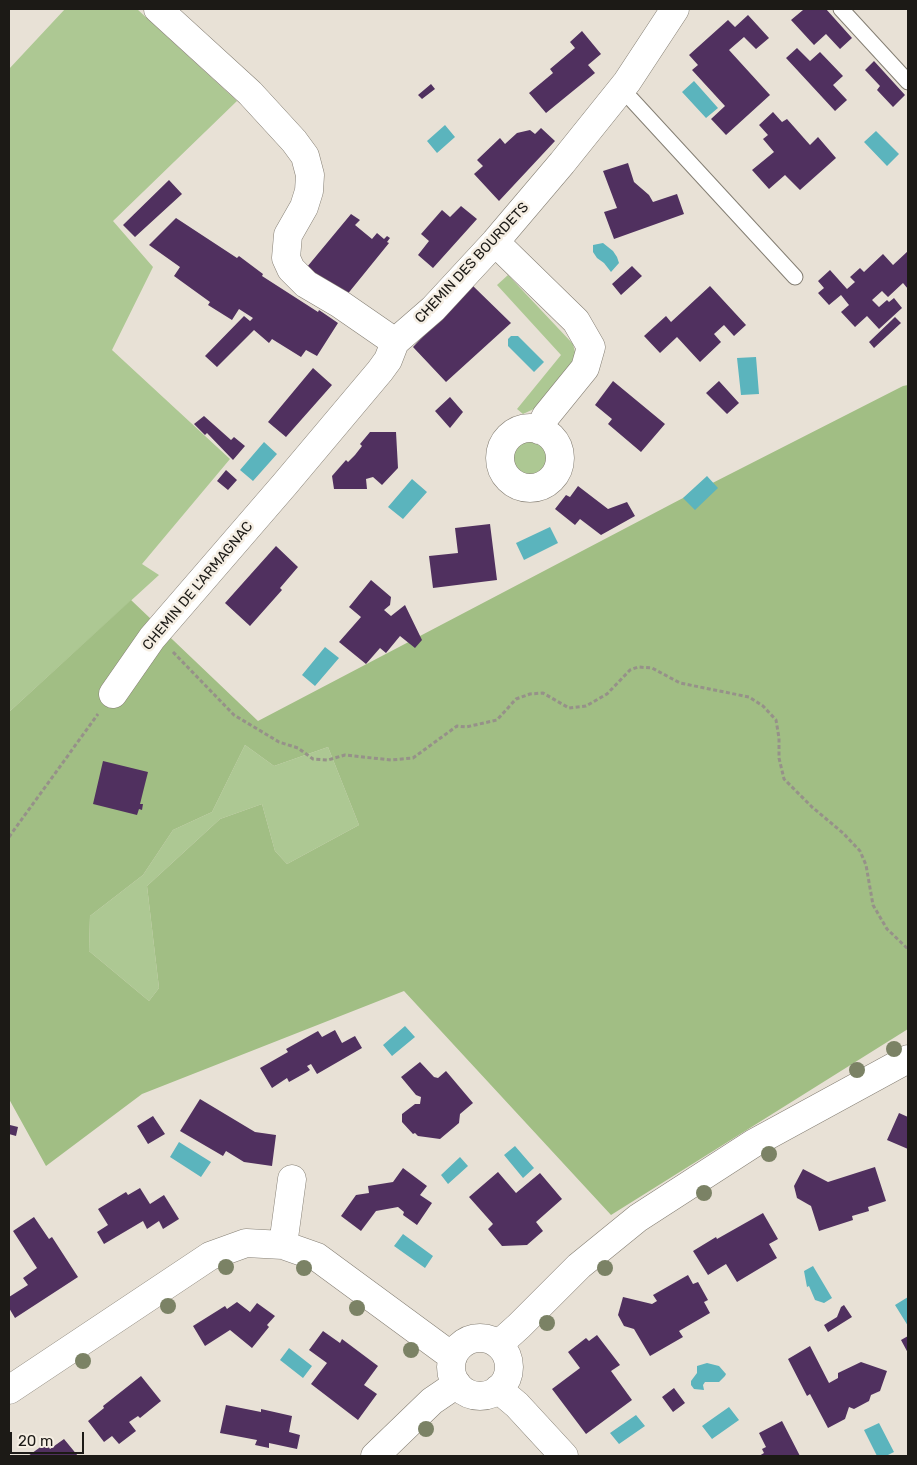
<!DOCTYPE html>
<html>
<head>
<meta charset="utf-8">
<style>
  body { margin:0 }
  #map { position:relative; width:917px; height:1465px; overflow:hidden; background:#e8e1d6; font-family:Rubik,sans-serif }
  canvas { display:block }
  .frame { position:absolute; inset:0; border:10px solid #1c1a16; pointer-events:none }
  .scale { position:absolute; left:10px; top:1432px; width:74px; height:22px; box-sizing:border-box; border:2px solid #1c1a16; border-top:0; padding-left:6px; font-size:15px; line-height:18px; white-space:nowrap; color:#1c1a16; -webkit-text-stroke:4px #f5eee3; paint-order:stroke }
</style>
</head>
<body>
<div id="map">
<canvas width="917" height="1465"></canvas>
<div class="frame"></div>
<div class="scale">20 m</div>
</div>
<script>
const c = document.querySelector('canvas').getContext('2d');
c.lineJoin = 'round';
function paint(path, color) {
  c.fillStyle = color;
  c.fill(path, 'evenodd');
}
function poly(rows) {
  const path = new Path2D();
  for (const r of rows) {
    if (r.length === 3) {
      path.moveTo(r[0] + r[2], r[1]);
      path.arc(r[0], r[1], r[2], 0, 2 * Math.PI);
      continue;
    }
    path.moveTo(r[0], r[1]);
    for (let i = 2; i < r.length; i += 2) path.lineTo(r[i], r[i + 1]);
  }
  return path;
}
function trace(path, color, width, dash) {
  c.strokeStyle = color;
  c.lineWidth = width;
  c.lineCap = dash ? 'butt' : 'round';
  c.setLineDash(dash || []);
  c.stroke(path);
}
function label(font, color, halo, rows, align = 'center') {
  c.font = font + ' Rubik,sans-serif';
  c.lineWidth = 5;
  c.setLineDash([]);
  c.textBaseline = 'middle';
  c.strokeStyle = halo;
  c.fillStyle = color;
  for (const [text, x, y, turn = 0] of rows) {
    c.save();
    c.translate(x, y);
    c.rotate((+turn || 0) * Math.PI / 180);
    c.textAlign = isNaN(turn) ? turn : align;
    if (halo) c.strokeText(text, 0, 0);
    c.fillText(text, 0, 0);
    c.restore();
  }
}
const green = poly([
  [65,9,137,9,237,101,113,221,153,267,112,350,230,459,142,564,159,575,9,712,9,69],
  [508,275,573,344,577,360,536,408,523,414,517,409,561,355,497,285],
  [529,458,22],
  [245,745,274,766,328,747,359,825,287,864,275,851,262,804,220,819,147,886,159,988,149,1001,89,951,90,916,143,875,173,830,212,812]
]);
const forest = poly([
  [908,385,908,1029,611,1215,404,991,142,1094,46,1166,9,1099,9,712,131,600,258,721,683,498,903,386],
  [245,745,274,766,328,747,359,825,287,864,275,851,262,804,220,819,147,886,159,988,149,1001,89,951,90,916,143,875,173,830,212,812]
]);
const water = poly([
  [694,81,718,108,706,118,682,92],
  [445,125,455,137,437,153,427,141],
  [876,131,899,154,887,166,864,142],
  [603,243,613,251,617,257,619,263,611,272,604,263,597,258,593,252,593,245],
  [511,336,518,336,544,362,534,372,508,346,508,339],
  [756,357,759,394,741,395,737,358],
  [264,442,277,454,253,481,240,470],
  [707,476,718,488,695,510,683,498],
  [412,479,427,492,403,519,388,507],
  [550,527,558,543,524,560,516,543],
  [325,647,339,658,315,686,302,675],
  [405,1026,415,1037,392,1056,383,1045],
  [179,1142,211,1162,201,1177,170,1157],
  [515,1146,534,1168,523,1178,504,1155],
  [460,1157,468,1166,448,1184,441,1175],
  [403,1234,433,1256,425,1268,394,1246],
  [813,1266,832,1298,824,1303,815,1300,809,1286,807,1287,804,1271],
  [908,1297,908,1326,895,1305],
  [289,1348,312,1366,303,1378,280,1360],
  [707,1363,719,1366,726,1374,725,1376,719,1382,705,1382,703,1385,704,1390,694,1389,691,1385,691,1381,697,1373,697,1366],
  [729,1407,739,1420,712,1439,702,1426],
  [636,1415,645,1426,619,1444,610,1433],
  [879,1423,894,1452,886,1456,877,1456,864,1430]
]);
const building = poly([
  [802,9,826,9,852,38,840,49,826,34,814,45,791,20,803,10],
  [748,15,769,38,756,49,744,37,729,50,770,95,726,135,711,119,725,106,692,70,698,65,689,55,728,20,735,27],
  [582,31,601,54,588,65,595,73,546,113,529,93,553,73,550,69,575,48,570,42],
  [797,48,810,61,820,52,843,76,833,85,847,100,835,111,786,58],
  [874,61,905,95,893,107,877,90,880,86,865,70],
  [431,84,435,89,422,99,418,95],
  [773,112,782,122,787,119,810,145,818,137,836,158,800,190,785,175,769,189,752,170,774,152,763,139,768,135,759,125],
  [541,128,555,141,499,201,474,174,483,166,477,160,500,138,505,144,517,133,530,130,535,134],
  [628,163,634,182,649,195,653,202,677,194,684,214,614,239,604,212,617,208,603,171],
  [169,180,182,194,135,237,123,225],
  [461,206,477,219,433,268,418,255,429,241,421,234,442,210,450,217],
  [351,214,360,220,355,225,372,239,377,233,384,239,387,236,390,238,387,242,389,243,346,296,307,267],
  [176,218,237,258,239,256,263,274,262,276,318,312,319,310,338,323,317,356,306,350,301,357,272,339,269,343,254,330,217,367,205,356,244,316,250,321,253,318,239,309,232,320,208,305,210,302,174,276,180,267,149,245],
  [908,251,908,289,903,283,888,297,882,291,872,300,879,307,887,300,889,302,894,298,902,308,879,329,867,316,855,327,841,312,849,305,841,295,829,305,818,293,824,288,818,281,830,270,847,289,855,282,850,277,860,268,864,272,883,254,893,265],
  [632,266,642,276,621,295,612,284],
  [472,285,511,323,446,382,413,347],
  [710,286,746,325,734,336,724,325,714,334,721,342,700,362,677,337,660,353,644,336,666,316,671,322],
  [895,317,901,323,874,348,869,342],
  [313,368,332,385,286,437,268,422],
  [613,381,665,424,641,452,608,424,612,419,595,405],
  [719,381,739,403,727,414,706,393],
  [450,397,463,412,450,428,435,411],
  [204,416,231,440,234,437,245,446,233,460,207,433,205,435,194,424],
  [370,432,396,432,398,468,382,485,373,477,366,479,367,489,334,489,332,476,346,460,348,462,355,455,362,446,360,444],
  [226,470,237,480,228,490,217,481],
  [578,486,608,509,627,502,635,516,601,535,580,519,575,525,555,509,566,495,570,497],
  [490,524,497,580,433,588,429,556,458,553,455,528],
  [276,546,298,567,280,588,282,590,250,626,225,603],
  [371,580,391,597,390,605,384,610,391,616,405,605,422,640,415,648,400,636,386,653,380,648,366,664,339,642,361,617,349,607],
  [103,761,148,772,140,804,143,804,142,810,139,809,137,815,93,804],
  [335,1030,342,1043,355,1036,362,1048,317,1074,311,1064,307,1066,310,1070,307,1072,289,1082,287,1078,272,1088,260,1068,288,1052,286,1049,318,1031,322,1037],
  [420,1062,434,1077,438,1078,446,1071,473,1103,460,1114,459,1123,440,1139,418,1136,415,1133,413,1134,402,1122,402,1114,415,1104,420,1104,421,1097,416,1095,401,1077],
  [200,1099,255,1132,276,1135,272,1166,244,1162,226,1151,223,1156,180,1131],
  [899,1113,908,1117,908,1149,887,1140],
  [153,1116,165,1134,148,1144,137,1126],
  [10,1125,18,1127,16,1136,9,1134],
  [875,1167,886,1201,868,1207,869,1211,852,1216,853,1220,819,1231,811,1206,797,1198,794,1186,803,1169,828,1182],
  [403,1168,427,1186,420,1195,432,1203,417,1225,403,1215,404,1212,398,1207,376,1211,361,1231,341,1216,356,1195,369,1193,368,1186,393,1182],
  [498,1172,516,1193,540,1173,562,1199,536,1222,543,1231,527,1245,502,1246,488,1229,493,1224,469,1197],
  [140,1188,150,1204,164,1195,179,1219,163,1229,159,1221,147,1229,143,1221,104,1244,97,1232,108,1225,98,1209,126,1192,128,1195],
  [763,1213,778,1239,769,1244,777,1258,737,1282,726,1264,708,1275,693,1251,716,1237,717,1239],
  [34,1217,49,1239,52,1237,78,1277,15,1318,9,1308,9,1297,28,1285,23,1278,37,1268,13,1231],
  [688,1275,693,1284,698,1282,708,1300,704,1302,710,1313,679,1331,683,1337,650,1356,634,1329,624,1326,618,1315,623,1297,652,1304,657,1301,653,1295],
  [237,1302,250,1312,257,1303,275,1316,267,1325,269,1327,252,1348,230,1330,205,1346,193,1326,225,1306,227,1309],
  [844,1305,852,1317,828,1332,824,1325,837,1317,841,1307],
  [323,1331,340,1343,342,1339,378,1366,364,1385,377,1394,358,1420,311,1384,327,1363,309,1350],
  [597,1335,620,1365,611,1371,632,1400,586,1434,552,1389,580,1368,568,1352,586,1338,589,1341],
  [908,1336,908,1353,901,1340],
  [810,1346,829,1383,838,1378,838,1373,861,1362,887,1371,880,1391,871,1395,869,1401,854,1409,849,1407,845,1419,828,1428,810,1394,807,1396,788,1359],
  [141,1376,161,1401,140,1418,138,1416,129,1422,136,1431,119,1444,112,1436,104,1442,88,1421,104,1408,103,1406],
  [674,1388,685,1403,673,1412,662,1397],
  [226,1405,261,1412,261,1409,292,1416,289,1432,300,1435,297,1449,269,1443,269,1448,255,1445,257,1440,220,1433],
  [782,1421,800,1456,759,1456,764,1453,762,1449,766,1447,759,1433],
  [64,1439,78,1456,28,1456,46,1443,50,1449]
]);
const path = poly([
  [173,652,234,715,279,742,298,748,313,759,328,760,345,755,391,760,413,758,457,726,466,727,497,720,516,699,530,694,543,693,569,708,586,706,607,694,630,670,638,667,652,668,680,683,749,697,763,706,776,720,779,738,779,758,784,779,812,807,843,833,860,851,866,865,873,905,887,929,908,949],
  [9,837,98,714]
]);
const lane = poly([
  [841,9,908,82],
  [622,89,795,277]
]);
const street = poly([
  [158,9,250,93,294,141,305,156,310,175,309,191,304,207,288,235,286,258,291,269,306,284,340,304,395,342],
  [495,242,576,321,591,347,585,368,546,416,539,430],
  [530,458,30],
  [113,694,152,638,285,484,380,371,388,360,395,342,433,309,495,242,562,163,627,82,675,9],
  [283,1245,292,1179],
  [480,1367,29],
  [499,1344,519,1326,579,1266,638,1218,754,1143,908,1059],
  [498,1389,517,1405,564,1456],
  [9,1390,210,1256,246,1243,283,1245,317,1257,453,1357],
  [375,1456,432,1401,457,1384]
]);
const trees = [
  [894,1049],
  [857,1070],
  [769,1154],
  [704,1193],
  [226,1267],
  [304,1268],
  [605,1268],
  [168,1306],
  [357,1308],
  [547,1323],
  [411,1350],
  [83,1361],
  [426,1429]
];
const streetNames = [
  ["CHEMIN DES BOURDETS",472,263,-47],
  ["CHEMIN DE L'ARMAGNAC",198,586,-50]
];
paint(green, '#adc893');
paint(forest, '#a1be84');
paint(water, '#5bb4bd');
paint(building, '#50305f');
trace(lane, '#857f74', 17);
trace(street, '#857f74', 29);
trace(path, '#969189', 3, [4, 2.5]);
trace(lane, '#fff', 15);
trace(street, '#fff', 28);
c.fillStyle = '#7b8265';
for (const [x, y] of trees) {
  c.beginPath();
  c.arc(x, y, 8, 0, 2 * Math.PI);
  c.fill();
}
label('14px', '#1c1a16', '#f5eee3', streetNames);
</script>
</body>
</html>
